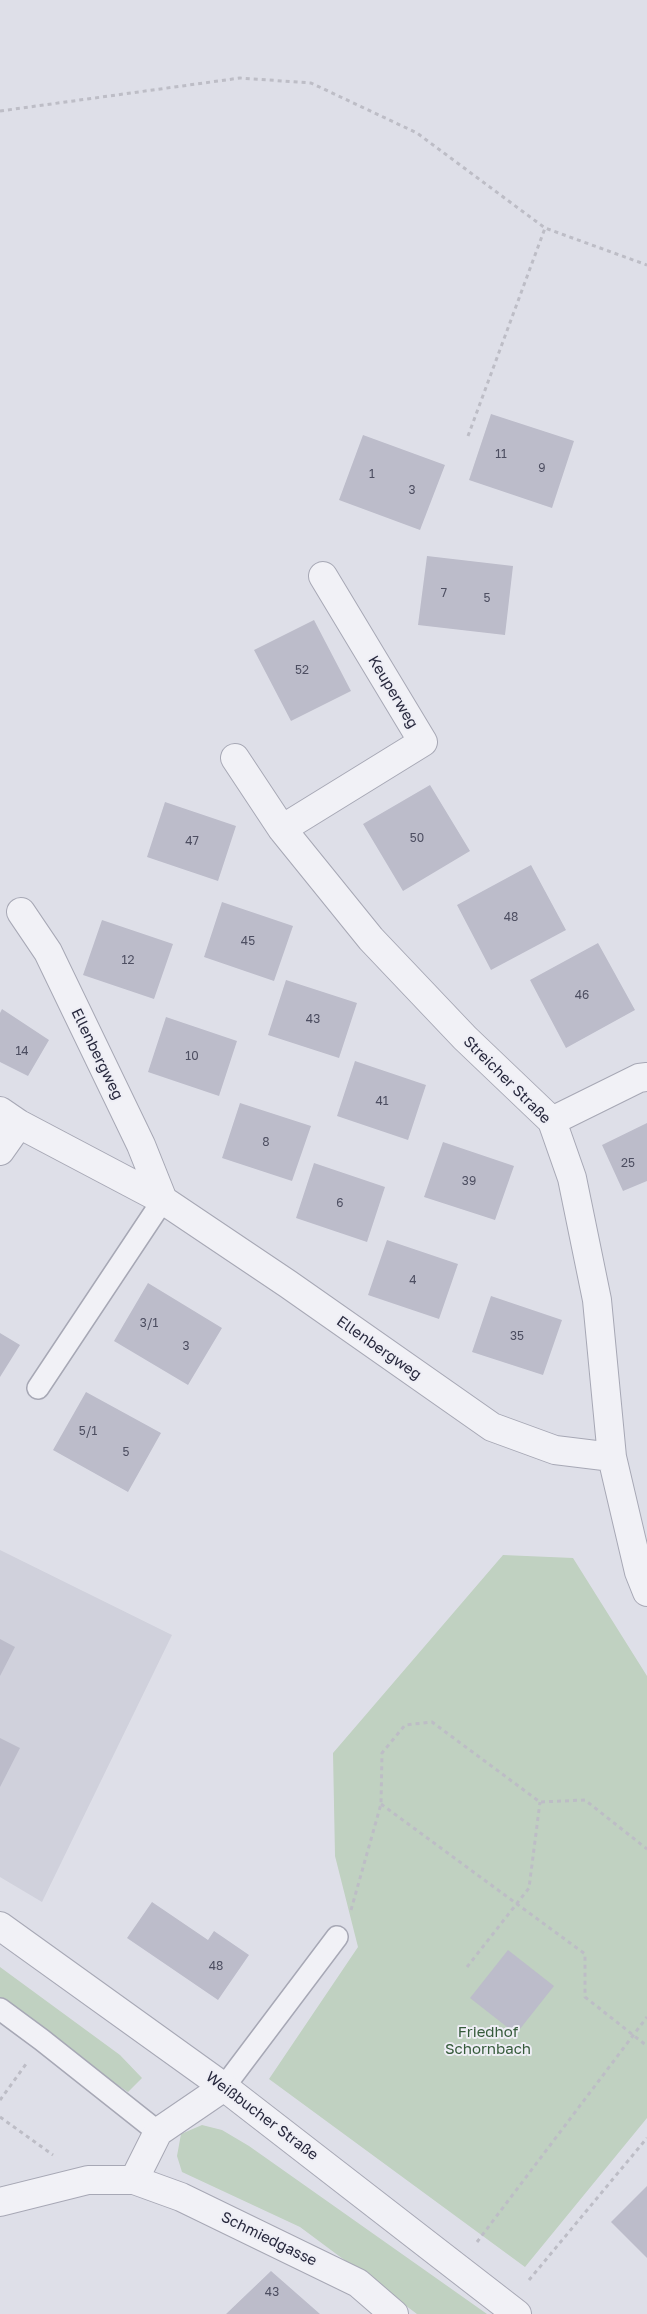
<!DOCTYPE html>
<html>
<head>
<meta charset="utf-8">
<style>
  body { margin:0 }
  canvas { display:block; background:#dedfe8 }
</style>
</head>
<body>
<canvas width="647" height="2314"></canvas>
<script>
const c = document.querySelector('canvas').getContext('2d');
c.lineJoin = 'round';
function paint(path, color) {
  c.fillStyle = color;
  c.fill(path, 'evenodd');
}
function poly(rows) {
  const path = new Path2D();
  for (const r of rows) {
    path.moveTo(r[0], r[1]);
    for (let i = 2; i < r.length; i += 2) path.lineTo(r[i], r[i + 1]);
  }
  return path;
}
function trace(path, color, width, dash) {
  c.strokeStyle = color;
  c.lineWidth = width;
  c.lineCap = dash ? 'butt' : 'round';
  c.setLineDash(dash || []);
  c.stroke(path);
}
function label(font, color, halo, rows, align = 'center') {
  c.font = font + ' "Golos Text",sans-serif';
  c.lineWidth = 4;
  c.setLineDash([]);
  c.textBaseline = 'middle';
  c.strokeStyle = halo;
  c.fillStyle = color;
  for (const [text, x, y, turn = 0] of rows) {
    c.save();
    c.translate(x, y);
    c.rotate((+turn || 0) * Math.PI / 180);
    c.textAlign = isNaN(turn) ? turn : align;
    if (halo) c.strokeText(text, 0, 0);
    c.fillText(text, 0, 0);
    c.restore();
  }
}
const built = poly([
  [0,1550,172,1635,42,1902,0,1877]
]);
const green = poly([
  [503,1555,573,1558,647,1676,647,2118,525,2267,269,2079,358,1947,335,1856,333,1753],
  [0,1967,120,2055,142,2078,128,2092,88,2065,0,2001],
  [202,2125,222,2130,249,2146,487,2314,417,2314,300,2227,182,2172,177,2156,181,2134]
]);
const building = poly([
  [491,414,574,441,552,508,469,480],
  [363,435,445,465,420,530,339,500],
  [427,556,513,566,505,635,418,625],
  [314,620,351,691,291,721,254,650],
  [430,785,470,851,403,891,363,824],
  [165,802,236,826,218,881,147,857],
  [531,865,566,930,491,970,457,905],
  [222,902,293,926,274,981,204,957],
  [102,920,173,944,154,999,83,975],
  [598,943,635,1010,566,1048,530,980],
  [286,980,357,1003,339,1058,268,1035],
  [2,1009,49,1040,28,1076,0,1062,0,1013],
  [166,1017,237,1041,219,1096,148,1072],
  [355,1061,426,1085,408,1140,337,1116],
  [240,1103,311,1126,292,1181,222,1158],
  [647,1123,647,1181,623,1191,602,1145],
  [443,1142,514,1166,495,1220,424,1197],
  [314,1163,385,1187,367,1242,296,1218],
  [387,1240,458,1264,439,1319,368,1295],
  [148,1283,222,1328,188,1385,114,1341],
  [491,1296,562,1320,543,1375,472,1352],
  [0,1333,20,1345,0,1377],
  [86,1392,161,1433,128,1492,53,1450],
  [0,1639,15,1647,0,1676],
  [0,1738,20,1748,0,1787],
  [152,1902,208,1940,214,1931,249,1955,218,2000,127,1938],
  [508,1950,554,1986,516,2034,470,1998],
  [647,2186,647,2258,611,2222],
  [271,2271,320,2314,226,2314]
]);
const path = poly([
  [0,111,240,78,311,83,417,133,545,228,647,265],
  [468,436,545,228],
  [381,1804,585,1954,585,1997,647,2046],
  [351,1910,381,1804,382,1753,405,1725,432,1722,540,1802,585,1800,647,1849],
  [467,1967,529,1888,540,1802],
  [0,2100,26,2064],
  [0,2117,53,2155],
  [477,2242,647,2017],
  [529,2280,647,2138]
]);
const service = poly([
  [38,1388,163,1200],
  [0,2009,42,2040,158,2132],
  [224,2087,337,1937]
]);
const minor = poly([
  [235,758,282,829,371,939,465,1038,552,1121,572,1178,597,1300,612,1457,639,1572,647,1592],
  [282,829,423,742,323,576],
  [21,912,48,952,141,1145,163,1200],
  [0,1111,19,1124,163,1200,288,1284,492,1427,555,1450,612,1457],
  [552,1121,639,1078,647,1077],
  [0,1151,19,1124],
  [134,2180,158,2132,224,2087],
  [0,2202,88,2180,134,2180,181,2197,358,2283,394,2314]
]);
const tertiary = poly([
  [0,1926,224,2087,517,2314]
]);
const numberNames = [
  ["11",501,454],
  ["9",542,468],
  ["1",372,474],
  ["3",412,490],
  ["7",444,593],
  ["5",487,598],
  ["52",302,670],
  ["50",417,838],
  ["47",192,841],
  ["48",511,917],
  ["45",248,941],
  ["12",128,960],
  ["46",582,995],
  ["43",313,1019],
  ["14",22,1051],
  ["10",192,1056],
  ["41",382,1101],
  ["8",266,1142],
  ["25",628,1163],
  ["39",469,1181],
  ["6",340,1203],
  ["4",413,1280],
  ["3/1",149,1323],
  ["35",517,1336],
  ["3",186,1346],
  ["5/1",88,1431],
  ["5",126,1452],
  ["48",216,1966],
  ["43",272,2292]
];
const streetNames = [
  ["Keuperweg",393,692,59],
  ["Ellenbergweg",97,1054,64],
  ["Streicher Straße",507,1080,45],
  ["Ellenbergweg",379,1348,35],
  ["Weißbucher Straße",262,2116,37],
  ["Schmiedgasse",269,2239,26]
];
const parkNames = [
  ["Friedhof",488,2032],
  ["Schornbach",488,2049]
];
paint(built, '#d0d1dc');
paint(green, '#c0d1c1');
paint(building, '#bcbcca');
trace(service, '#a7a8b5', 24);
trace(minor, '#a7a8b5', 30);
trace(tertiary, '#a7a8b5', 30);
trace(path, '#bdbdc6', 3, [4, 4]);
trace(service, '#f1f1f6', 21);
trace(minor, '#f1f1f6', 28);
trace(tertiary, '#f1f1f6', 28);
label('12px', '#4d4e61', null, numberNames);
label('15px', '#28293e', '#eeeef5', streetNames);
label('15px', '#355a3a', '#eeeef5', parkNames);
</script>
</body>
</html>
